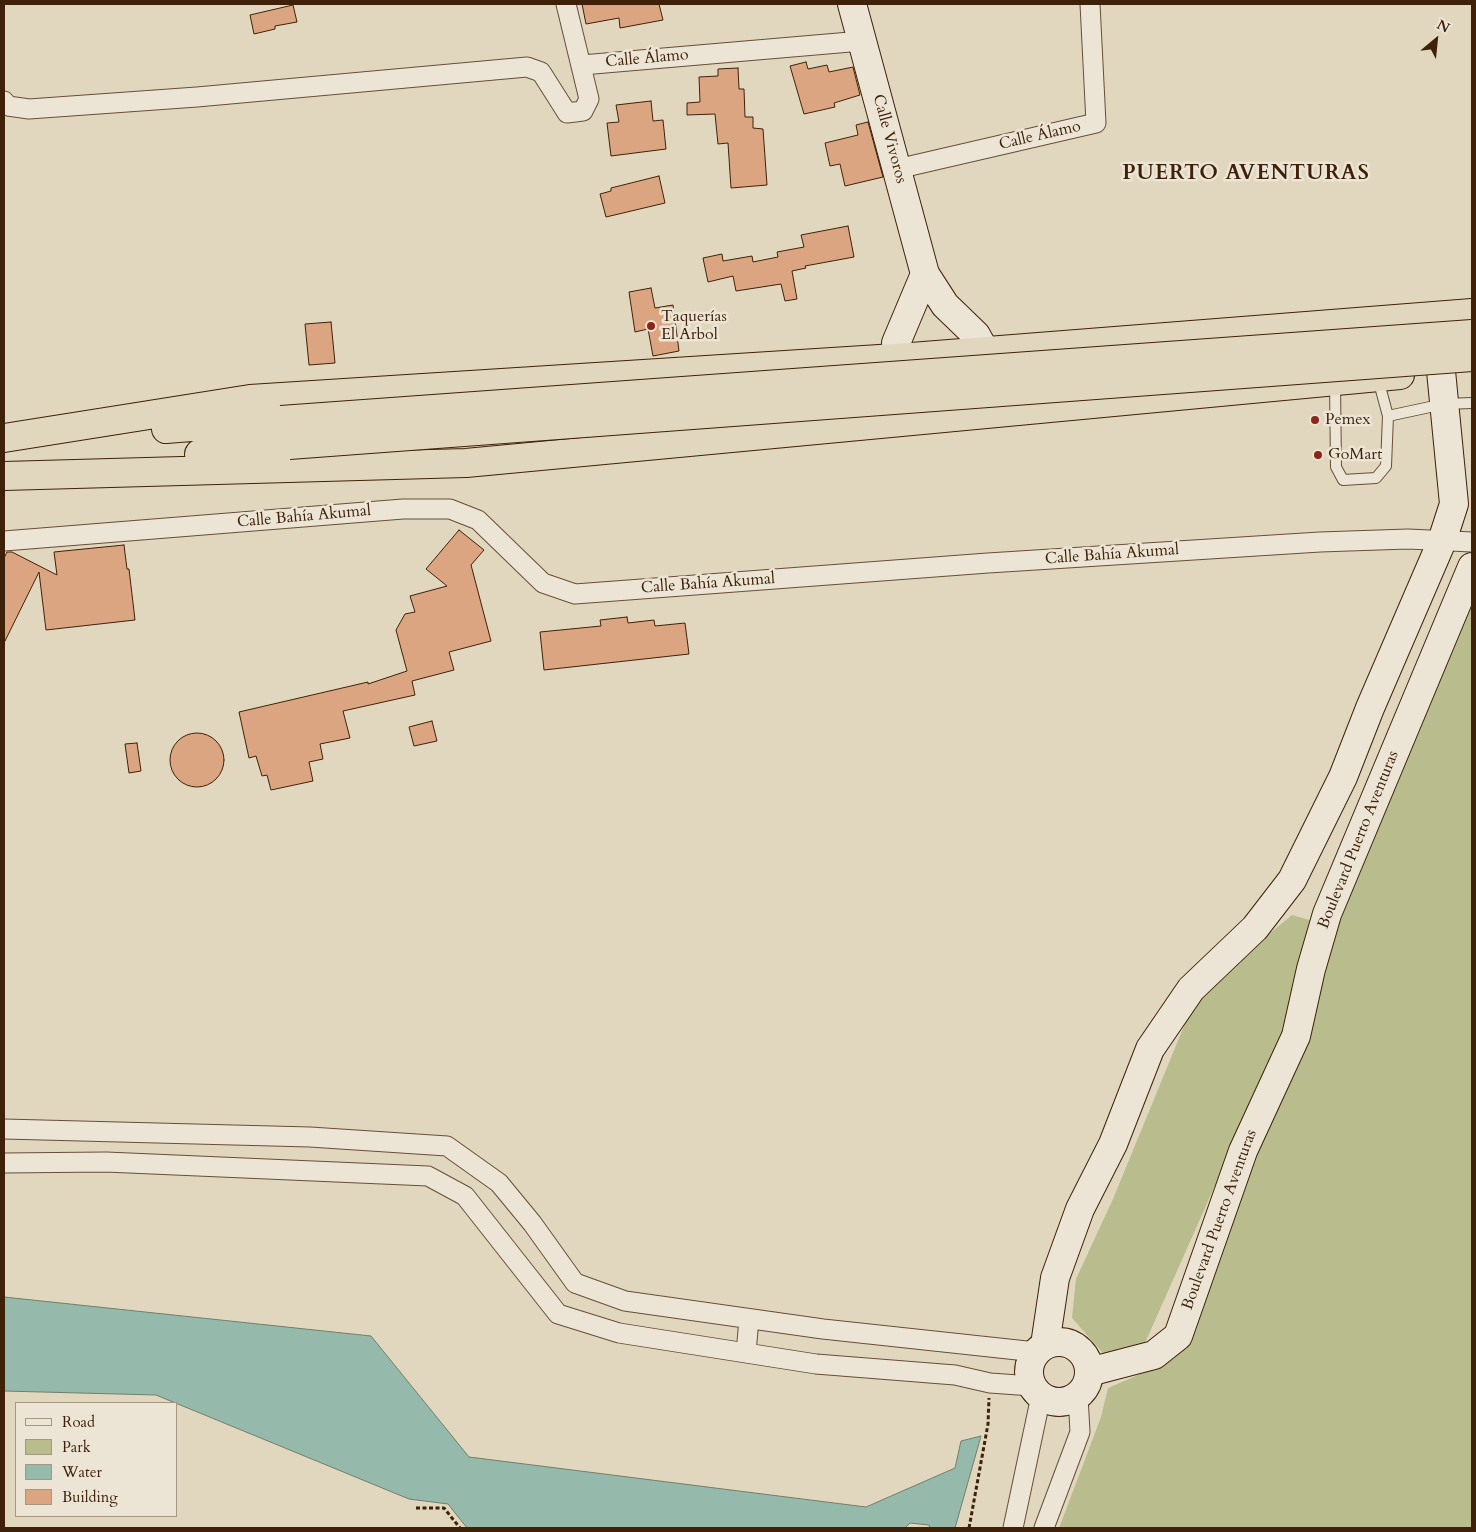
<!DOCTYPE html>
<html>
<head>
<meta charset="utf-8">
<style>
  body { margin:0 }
  #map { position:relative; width:1476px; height:1532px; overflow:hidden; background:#e1d7be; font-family:Cardo,serif }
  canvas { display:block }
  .frame { position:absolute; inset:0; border:5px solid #3e2108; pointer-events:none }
  .legend { position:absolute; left:15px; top:1402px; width:162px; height:115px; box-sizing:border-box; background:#ece5d5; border:1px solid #a69783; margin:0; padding:6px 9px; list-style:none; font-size:15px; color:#3e2108 }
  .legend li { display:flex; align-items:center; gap:10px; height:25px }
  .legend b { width:25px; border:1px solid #a69783 }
  .north { position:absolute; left:1411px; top:15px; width:50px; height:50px; -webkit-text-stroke:4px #ece5d5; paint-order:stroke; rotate:28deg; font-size:14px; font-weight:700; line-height:20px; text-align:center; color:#3e2108 }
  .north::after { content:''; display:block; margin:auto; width:18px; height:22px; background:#3e2108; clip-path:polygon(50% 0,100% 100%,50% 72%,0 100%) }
</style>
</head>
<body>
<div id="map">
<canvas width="1476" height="1532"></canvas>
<div class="frame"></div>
<ul class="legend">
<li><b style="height:6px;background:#ece5d5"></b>Road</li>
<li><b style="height:14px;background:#b9bd8d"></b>Park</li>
<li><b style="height:14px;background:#95baab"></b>Water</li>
<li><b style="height:14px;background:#dca581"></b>Building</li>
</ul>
<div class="north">N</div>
</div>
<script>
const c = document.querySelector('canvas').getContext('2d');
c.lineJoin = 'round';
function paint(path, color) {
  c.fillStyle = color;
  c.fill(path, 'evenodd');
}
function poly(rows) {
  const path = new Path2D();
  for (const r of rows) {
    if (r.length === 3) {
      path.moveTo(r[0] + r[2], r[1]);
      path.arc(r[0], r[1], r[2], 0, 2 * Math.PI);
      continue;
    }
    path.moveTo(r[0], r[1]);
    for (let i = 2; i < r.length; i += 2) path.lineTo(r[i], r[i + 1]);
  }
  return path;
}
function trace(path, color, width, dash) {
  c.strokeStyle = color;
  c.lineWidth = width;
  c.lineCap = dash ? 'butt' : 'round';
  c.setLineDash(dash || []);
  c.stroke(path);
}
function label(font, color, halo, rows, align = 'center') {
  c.font = font + ' Cardo,serif';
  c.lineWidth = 5;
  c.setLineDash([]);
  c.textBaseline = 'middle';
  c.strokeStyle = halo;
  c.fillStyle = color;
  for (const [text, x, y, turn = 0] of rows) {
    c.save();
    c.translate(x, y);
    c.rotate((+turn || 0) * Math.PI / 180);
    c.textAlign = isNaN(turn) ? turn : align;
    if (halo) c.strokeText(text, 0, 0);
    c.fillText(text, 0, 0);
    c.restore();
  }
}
const green = poly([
  [1472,589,1472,1528,1059,1528,1101,1417,1108,1388,1159,1366],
  [1292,915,1313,921,1285,1028,1145,1343,1108,1359,1072,1318,1076,1279,1113,1199,1191,1009,1234,963]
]);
const water = poly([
  [4,1297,371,1336,469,1457,866,1507,955,1468,961,1441,981,1436,955,1528,930,1528,929,1525,910,1523,905,1528,467,1528,448,1504,409,1499,156,1395,4,1391,4,1297]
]);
const building = poly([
  [582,4,659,4,663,20,620,28,619,18,586,24,582,4],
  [293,5,297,22,275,26,275,29,254,34,250,15,293,5],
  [806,62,808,69,827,65,829,72,853,67,860,95,834,103,835,107,804,114,790,66,806,62],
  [738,68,739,89,744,89,745,117,753,117,753,128,763,129,767,185,731,188,728,143,718,144,715,114,687,115,687,103,700,102,699,77,718,76,718,69,738,68],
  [651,101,653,121,663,120,666,149,611,156,607,123,619,122,616,105,651,101],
  [868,122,883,177,845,186,840,164,830,166,825,143,858,135,856,125,868,122],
  [659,176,665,203,606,217,600,194,611,191,611,188,659,176],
  [848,226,854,257,805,266,806,268,792,271,797,299,785,301,781,284,736,291,733,276,708,282,703,258,722,254,723,261,752,256,753,262,778,257,777,252,804,247,801,235,848,226],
  [651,288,655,308,673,305,679,351,653,356,648,329,635,332,629,292,651,288],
  [331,322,335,363,309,365,305,324,331,322],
  [459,530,484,550,471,565,491,641,449,652,454,670,412,681,415,695,343,711,350,738,320,744,323,759,309,762,313,781,271,790,267,775,262,776,256,756,249,758,239,712,368,682,368,684,407,671,396,630,405,614,415,612,410,596,447,586,426,569,459,530],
  [124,545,127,569,129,569,135,620,46,630,39,572,4,643,4,558,7,552,12,552,57,575,54,552,124,545],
  [627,617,628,623,654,620,655,626,685,623,689,654,544,670,540,632,601,626,600,620,627,617],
  [432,721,437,741,414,746,409,727,432,721],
  [197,760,27],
  [137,743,141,771,129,773,125,744,137,743]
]);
const path = poly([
  [416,1508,444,1508,460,1528],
  [969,1528,988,1424,989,1398]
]);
const lane = poly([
  [1335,383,1336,467,1343,480,1376,478,1386,466,1388,416,1378,379],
  [1388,416,1444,404,1472,403]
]);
const street = poly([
  [582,65,862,41],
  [4,101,8,106,29,109,197,97,527,67,541,72,567,113,583,111,589,99,566,4],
  [897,169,1096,123,1090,4],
  [4,541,403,509,450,509,478,520,543,583,575,594,988,563,1320,542,1408,539,1472,542],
  [4,1129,310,1137,447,1146,499,1183,532,1223,575,1283,625,1301,823,1329,1036,1352],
  [4,1163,106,1162,428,1176,465,1196,558,1314,619,1333,816,1364,955,1375,990,1383,1032,1386],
  [746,1353,749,1319],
  [1013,1528,1041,1396],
  [1044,1528,1080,1432,1078,1396]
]);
const secondary = poly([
  [852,4,925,274,945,305,976,335,985,351,990,373],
  [900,382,896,343,925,274],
  [1059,1372,30],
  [1045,1345,1055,1278,1080,1209,1113,1144,1150,1049,1191,989,1255,928,1292,880,1343,777,1370,708,1442,541,1454,504,1441,371],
  [1089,1372,1154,1355,1178,1336,1243,1151,1296,1036,1311,969,1327,914,1472,567]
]);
const highway = poly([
  [166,429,281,420],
  [4,438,250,399,911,357,1472,313],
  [199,454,289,445],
  [4,476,466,463,1400,375]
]);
const highwayBridge = poly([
  [281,420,1472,334],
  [289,445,1472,357]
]);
const markers = [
  [651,326,5,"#8f2418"],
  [1315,420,5,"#8f2418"],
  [1318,455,5,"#8f2418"]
];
const streetNames = [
  ["Calle Álamo",647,59,-5],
  ["Calle Álamo",1040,136,-13],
  ["Calle Vivoros",889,139,75],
  ["Calle Bahía Akumal",304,517,-5],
  ["Calle Bahía Akumal",1112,555,-4],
  ["Calle Bahía Akumal",708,584,-4],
  ["Boulevard Puerto Aventuras",1359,840,-68],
  ["Boulevard Puerto Aventuras",1220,1220,-70]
];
const poiNames = [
  ["Taquerías",661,317],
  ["El Arbol",661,335],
  ["Pemex",1325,420],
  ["GoMart",1328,455]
];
const districtNames = [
  ["PUERTO AVENTURAS",1246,174]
];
paint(green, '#b9bd8d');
paint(water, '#95baab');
trace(water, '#727d6a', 1);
paint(building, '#dca581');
trace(building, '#3e2108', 1);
trace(lane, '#674e36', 12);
trace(street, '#674e36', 21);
trace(secondary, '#3e2108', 30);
trace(highway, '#3e2108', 30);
trace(path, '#3e2108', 3, [4, 2.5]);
trace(lane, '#ece5d5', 10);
trace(street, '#ece5d5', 19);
trace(secondary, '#ece5d5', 28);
trace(highway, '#e1d7be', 28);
trace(highwayBridge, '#3e2108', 30, []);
trace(highwayBridge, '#e1d7be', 28);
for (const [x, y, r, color] of markers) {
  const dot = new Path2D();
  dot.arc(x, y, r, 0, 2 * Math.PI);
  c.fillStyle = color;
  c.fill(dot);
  trace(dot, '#ece5d5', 2);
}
label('16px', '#3e2108', '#ece5d5', streetNames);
label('16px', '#3e2108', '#ece5d5', poiNames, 'left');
c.letterSpacing = '1px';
label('bold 21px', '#3e2108', '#ece5d5', districtNames);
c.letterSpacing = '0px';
</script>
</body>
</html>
